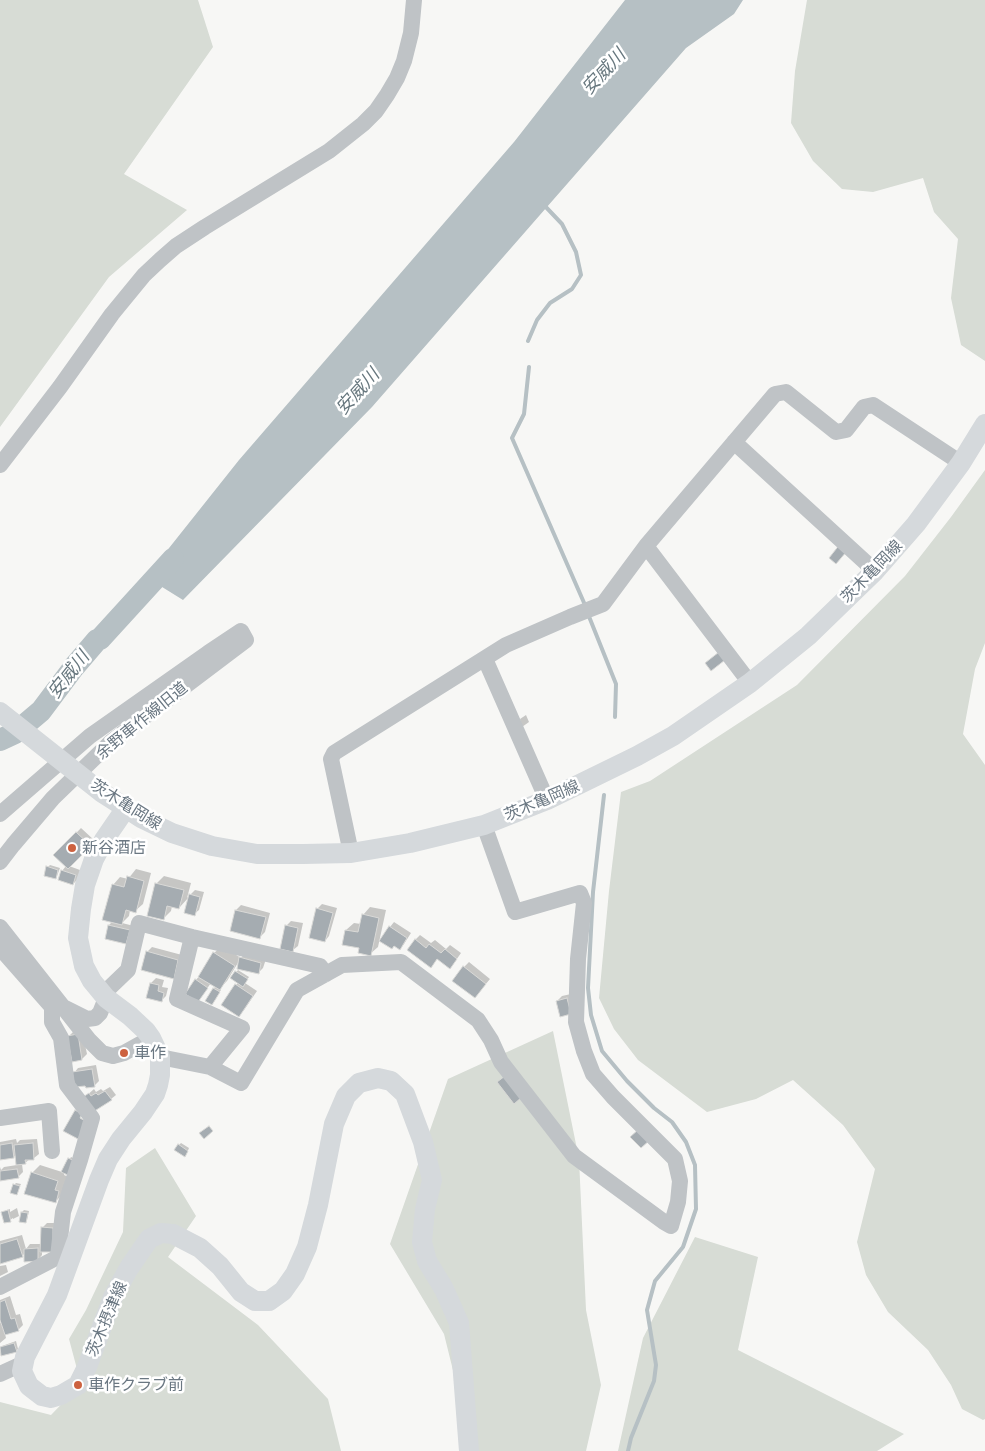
<!DOCTYPE html>
<html>
<head>
<meta charset="utf-8">
<style>
  body { margin:0 }
  canvas { display:block; background:#f7f7f5 }
</style>
</head>
<body>
<canvas width="985" height="1451"></canvas>
<script>
const c = document.querySelector('canvas').getContext('2d');
c.lineJoin = 'round';
function paint(path, color) {
  c.fillStyle = color;
  c.fill(path, 'evenodd');
}
function poly(rows) {
  const path = new Path2D();
  for (const r of rows) {
    path.moveTo(r[0], r[1]);
    for (let i = 2; i < r.length; i += 2) path.lineTo(r[i], r[i + 1]);
  }
  return path;
}
function trace(path, color, width, dash) {
  c.strokeStyle = color;
  c.lineWidth = width;
  c.lineCap = dash ? 'butt' : 'round';
  c.setLineDash(dash || []);
  c.stroke(path);
}
function label(font, color, halo, rows, align = 'center') {
  c.font = font + ' Cabin,"Noto Sans JP",sans-serif';
  c.lineWidth = 5;
  c.setLineDash([]);
  c.textBaseline = 'middle';
  c.strokeStyle = halo;
  c.fillStyle = color;
  for (const [text, x, y, turn = 0] of rows) {
    c.save();
    c.translate(x, y);
    c.rotate((+turn || 0) * Math.PI / 180);
    c.textAlign = isNaN(turn) ? turn : align;
    if (halo) c.strokeText(text, 0, 0);
    c.fillText(text, 0, 0);
    c.restore();
  }
}
const green = poly([
  [0,0,198,0,213,47,124,174,187,210,109,277,0,427],
  [807,0,985,0,985,361,961,345,951,298,958,239,934,212,923,178,873,192,842,189,813,161,791,123,795,71],
  [985,470,985,643,975,669,963,734,985,765,985,1419,983,1420,962,1409,951,1385,928,1350,888,1312,866,1275,857,1242,875,1169,843,1125,793,1080,756,1099,707,1112,638,1060,614,1029,599,998,609,891,621,792,650,781,797,685,905,576,951,517],
  [553,1031,579,1159,586,1310,601,1385,586,1451,473,1451,444,1334,390,1244,448,1079],
  [155,1148,196,1216,168,1257,258,1325,328,1399,341,1451,0,1451,0,1402,51,1415,81,1384,69,1339,86,1310,123,1232,126,1168],
  [695,1237,758,1257,738,1350,904,1434,877,1451,618,1451,643,1338]
]);
const water = poly([
  [625,0,743,0,734,14,686,48,372,407,183,600,146,577,239,460,514,142]
]);
const shadow = poly([
  [526,715,529,722,522,727,520,719],
  [81,828,94,840,69,866,80,870,78,879,73,884,62,871,66,866,55,855],
  [50,865,60,868,57,876,55,878,48,867],
  [136,869,151,873,143,904,135,911,130,910,129,916,122,923,134,926,131,938,109,925,113,921,113,885,120,877,128,879],
  [164,876,191,883,187,898,195,890,204,892,199,910,194,914,189,897,179,908,172,906,171,911,163,919,156,884],
  [322,904,337,908,329,936,325,941,317,909],
  [241,905,270,913,265,932,260,937,231,930,236,910],
  [370,907,386,910,378,947,370,954,360,947,346,930,354,923,361,924,363,915],
  [291,921,303,923,298,946,293,950,286,926],
  [394,922,411,933,404,944,400,949,390,927],
  [420,935,431,943,435,940,446,949,450,945,461,953,454,963,438,958,431,966,415,940],
  [222,946,241,958,245,953,266,959,263,968,258,973,239,961,227,981,219,989,221,990,213,1001,214,988,216,986,211,983,198,1001,196,980,200,975,214,953],
  [152,947,182,955,178,972,147,952],
  [469,962,490,979,475,997,464,967],
  [238,970,249,977,245,983,257,991,244,1010,239,1015,236,985,239,982,232,978],
  [156,978,164,980,162,987,168,988,166,996,161,1001,151,983],
  [571,994,575,1008,557,1001,562,996],
  [82,1030,87,1054,82,1059,72,1060,68,1037,73,1032],
  [96,1065,99,1081,94,1086,86,1084,74,1073,78,1068],
  [110,1087,116,1095,111,1099,85,1097,94,1089,96,1092,101,1089,103,1091],
  [16,1139,17,1143,20,1140,37,1139,39,1154,34,1158,30,1159,25,1163,22,1164,23,1172,18,1177,0,1176,0,1167,1,1170,4,1167,17,1165,16,1154,14,1157,0,1159,0,1142],
  [181,1143,189,1148,187,1153,179,1145],
  [71,1157,78,1160,65,1172,64,1175,71,1178,63,1194,55,1202,32,1173,40,1165,62,1172],
  [16,1183,21,1184,16,1194,14,1185],
  [17,1208,19,1216,13,1219,13,1218,10,1220,2,1212,10,1209,10,1212],
  [24,1210,29,1211,27,1220,25,1222,22,1212],
  [47,1223,58,1223,42,1251,42,1255,38,1260,25,1253,22,1256,0,1263,0,1241,22,1235,26,1249,30,1244,42,1244,42,1228],
  [6,1265,8,1272,0,1276,0,1266],
  [10,1296,16,1315,20,1314,23,1325,18,1330,5,1334,6,1338,0,1343,0,1323,2,1323,0,1315,0,1300],
  [16,1341,18,1349,16,1351,2,1355,0,1348,2,1346]
]);
const stream = poly([
  [528,341,537,320,550,303,572,289,581,275,576,252,562,224,543,204],
  [529,367,524,414,512,438,585,605],
  [588,614,616,684,615,717],
  [604,795,593,892,588,988,591,1015,602,1051,627,1081,654,1108,672,1122,686,1142,695,1165,696,1209,683,1247,655,1281,647,1310,656,1365,654,1381,631,1438,628,1451]
]);
const river = poly([
  [0,740,15,733,41,711,74,667,97,640,100,639,173,559]
]);
const building = poly([
  [840,544,847,551,836,564,829,558,840,544],
  [719,652,725,660,711,671,705,663,719,652],
  [76,832,91,846,68,869,53,855,76,832],
  [46,866,58,870,56,879,44,876,46,866],
  [61,870,76,875,73,885,58,880,61,870],
  [127,876,144,881,136,913,126,910,122,925,102,920,112,884,124,887,127,876],
  [155,883,184,890,179,909,167,906,164,920,147,916,155,883],
  [189,894,200,897,195,916,184,913,189,894],
  [316,908,333,913,325,942,309,938,316,908],
  [235,910,266,917,260,939,230,931,235,910],
  [362,914,379,918,371,956,358,953,359,948,342,945,345,930,358,932,362,914],
  [108,925,130,930,126,944,105,939,108,925],
  [285,925,298,928,293,952,280,949,285,925],
  [389,926,407,938,400,950,394,946,392,949,379,941,389,926],
  [415,939,426,948,429,944,441,953,445,949,457,959,450,969,437,959,431,968,407,950,415,939],
  [146,951,178,960,174,979,141,970,146,951],
  [213,952,235,966,220,990,198,977,213,952],
  [239,957,261,963,259,974,237,969,239,957],
  [463,966,486,984,475,998,452,981,463,966],
  [235,971,248,979,243,987,230,978,235,971],
  [195,979,208,988,198,1002,185,994,195,979],
  [150,983,159,985,158,991,164,993,162,1002,146,998,150,983],
  [235,984,253,996,239,1017,221,1005,235,984],
  [213,988,220,992,212,1005,205,1001,213,988],
  [567,998,571,1014,560,1017,556,1001,567,998],
  [78,1034,82,1060,72,1062,67,1036,78,1034],
  [92,1069,95,1087,86,1088,85,1086,75,1087,72,1072,92,1069],
  [505,1076,522,1097,514,1104,497,1082,505,1076],
  [105,1091,112,1100,93,1112,83,1097,89,1093,91,1096,96,1093,98,1095,105,1091],
  [75,1110,82,1114,80,1118,87,1122,78,1139,63,1131,75,1110],
  [209,1126,213,1131,204,1139,199,1133,209,1126],
  [639,1129,650,1140,641,1148,630,1137,639,1129],
  [12,1143,14,1158,0,1160,0,1145,12,1143],
  [33,1143,34,1160,25,1160,26,1164,16,1165,14,1145,33,1143],
  [178,1144,188,1151,185,1157,174,1150,178,1144],
  [68,1158,77,1162,70,1176,61,1172,68,1158],
  [17,1169,19,1178,0,1181,0,1171,17,1169],
  [31,1172,58,1181,55,1190,59,1191,56,1203,24,1194,31,1172],
  [13,1184,20,1186,17,1195,10,1193,13,1184],
  [8,1210,11,1222,4,1223,1,1212,8,1210],
  [21,1212,28,1213,26,1223,19,1222,21,1212],
  [41,1227,53,1228,53,1252,40,1252,41,1227],
  [17,1239,23,1257,0,1264,0,1244,17,1239],
  [38,1248,38,1261,24,1262,24,1249,38,1248],
  [5,1300,11,1319,15,1318,19,1331,5,1335,0,1320,0,1302,5,1300],
  [14,1343,17,1352,1,1356,0,1347,14,1343]
]);
const minor = poly([
  [734,442,875,571],
  [0,465,60,387,112,314,144,275,160,260,176,246,205,227,329,151,363,124,376,111,387,95,397,78,404,61,411,33,414,0],
  [646,546,750,683],
  [485,659,547,800],
  [0,814,90,736,208,653,241,631,246,640,111,742,53,798,13,845,0,862],
  [351,853,331,759,334,753,506,645,570,617,603,604,646,546,775,394,786,392,836,432,846,430,864,407,873,405,961,463],
  [0,927,89,1040,102,1053,113,1056,124,1053,151,1038],
  [192,937,177,999,242,1028,210,1067],
  [0,948,52,1007,52,1022,61,1038,67,1085,92,1118,80,1160,63,1212,58,1257,0,1287],
  [103,994,128,970,139,923,192,937,320,966,326,974],
  [65,1008,87,1019,95,1018,100,1013,106,998],
  [160,1057,210,1067,241,1083,297,990,342,965,401,962,478,1020,491,1040,501,1062,574,1156,664,1222,671,1226,678,1202,680,1181,675,1159,613,1097,593,1074,584,1051,576,1022,578,959,584,903,580,893,515,912,484,825],
  [0,1118,49,1111,52,1151],
  [0,1374,24,1363]
]);
const major = poly([
  [0,712,101,792,126,808,141,818,172,833,212,846,257,854,303,854,351,853,410,843,484,825,547,800,637,756,673,736,750,683,808,636,875,571,916,524,961,463,985,424],
  [126,808,104,840,94,859,85,885,81,909,78,938,84,966,92,981,106,998,130,1016,146,1031,151,1038,160,1057,160,1075,158,1085,155,1094,143,1112,121,1139,108,1159,99,1180,57,1295,25,1357,22,1371,29,1386,42,1396,51,1398,61,1395,78,1385,87,1367,113,1297,129,1268,149,1239,161,1233,173,1234,200,1248,220,1266,241,1292,255,1301,269,1301,283,1291,295,1274,307,1247,318,1205,334,1124,346,1096,359,1083,378,1078,391,1081,405,1094,423,1142,432,1180,425,1209,422,1242,427,1261,444,1289,459,1323,469,1451]
]);
const markers = [
  [72,848,5,"#cd6240"],
  [124,1053,5,"#cd6240"],
  [78,1385,5,"#cd6240"]
];
const streetNames = [
  ["茨木亀岡線",872,572,-46],
  ["余野車作線旧道",142,721,-39],
  ["茨木亀岡線",542,801,-23],
  ["茨木亀岡線",126,805,32],
  ["茨木摂津線",107,1319,-67]
];
const poiNames = [
  ["新谷酒店",82,848],
  ["車作",134,1053],
  ["車作クラブ前",88,1385]
];
const waterNames = [
  ["安威川",604,72,-47],
  ["安威川",358,392,-48],
  ["安威川",69,675,-52]
];
paint(green, '#d7dcd5');
paint(water, '#b6c0c4');
paint(shadow, '#0003');
trace(stream, '#b6c0c4', 4);
trace(river, '#b6c0c4', 22);
paint(building, '#a5acb1');
trace(building, '#d9d9d7', 1);
trace(minor, '#bfc3c6', 16);
trace(major, '#d5d9dc', 20);
for (const [x, y, r, color] of markers) {
  const dot = new Path2D();
  dot.arc(x, y, r, 0, 2 * Math.PI);
  c.fillStyle = color;
  c.fill(dot);
  trace(dot, '#fff', 2);
}
label('16px', '#6a7782', '#fff', streetNames);
label('16px', '#6a7782', '#fff', poiNames, 'left');
label('italic 18px', '#67777e', '#fff', waterNames);
</script>
</body>
</html>
